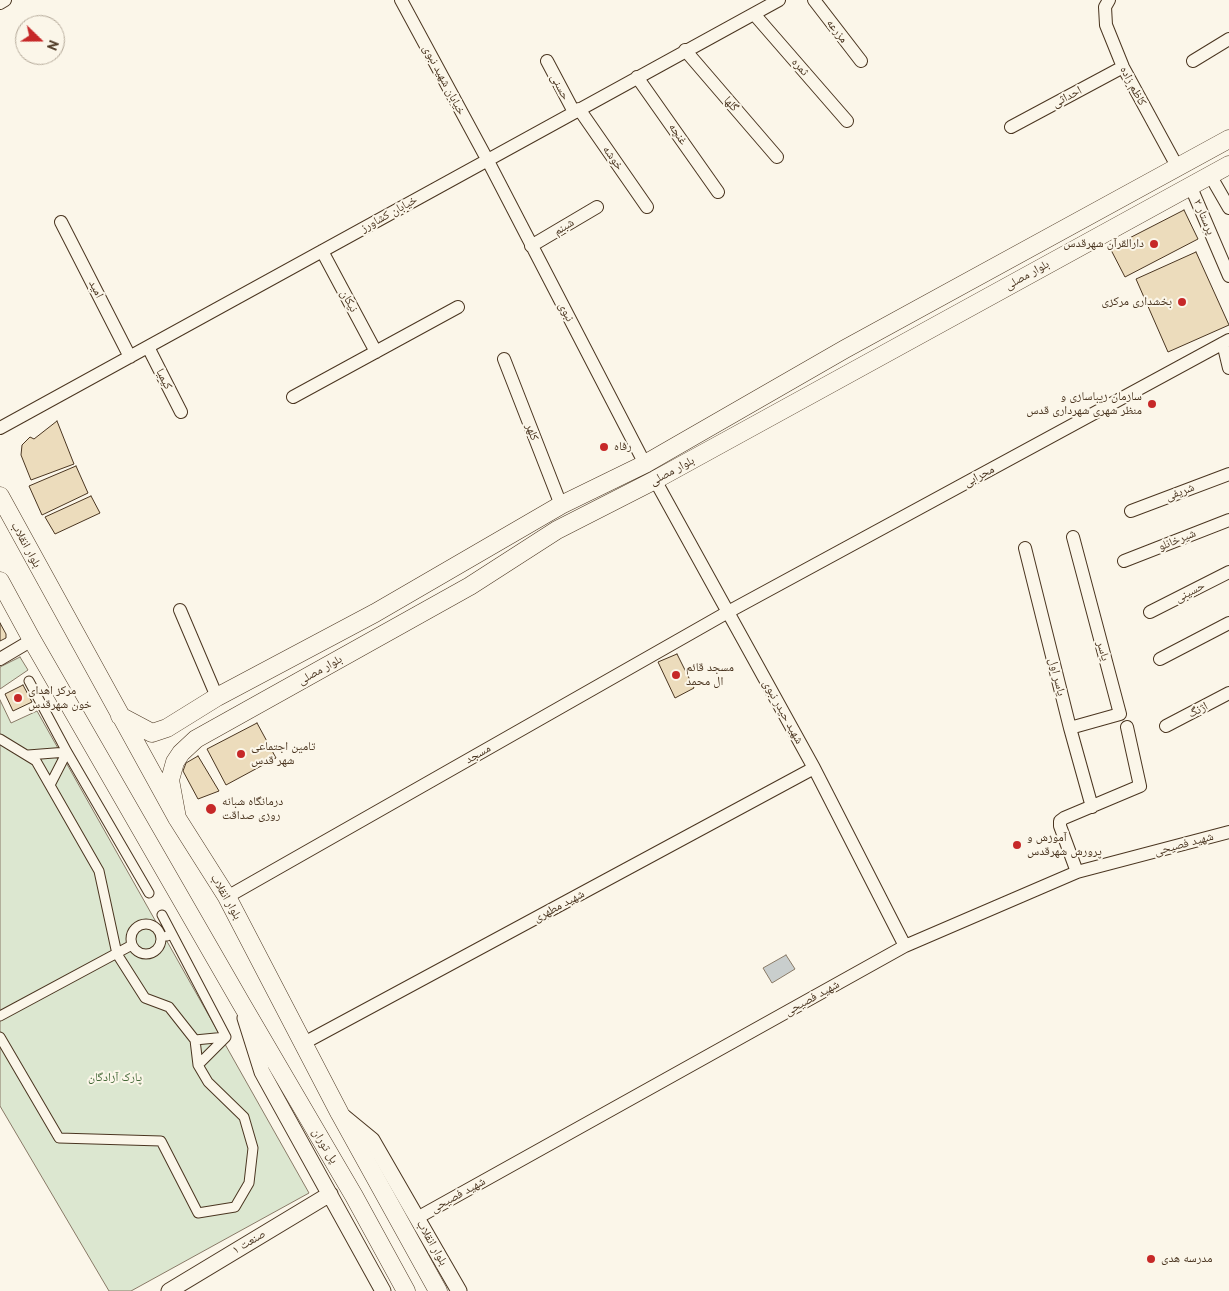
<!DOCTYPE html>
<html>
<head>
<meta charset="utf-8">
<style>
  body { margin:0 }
  #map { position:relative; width:1229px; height:1291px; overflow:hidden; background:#fbf6e9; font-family:"PT Sans",sans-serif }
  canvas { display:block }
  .north { position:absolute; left:15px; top:15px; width:50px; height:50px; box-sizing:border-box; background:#fbf6e9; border:1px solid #b4a999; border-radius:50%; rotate:112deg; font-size:14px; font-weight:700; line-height:20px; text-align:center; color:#4a3520 }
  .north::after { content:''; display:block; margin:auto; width:18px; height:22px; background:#c62828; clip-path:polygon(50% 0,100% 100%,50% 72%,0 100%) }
</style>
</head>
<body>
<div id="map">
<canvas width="1229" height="1291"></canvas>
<div class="north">N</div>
</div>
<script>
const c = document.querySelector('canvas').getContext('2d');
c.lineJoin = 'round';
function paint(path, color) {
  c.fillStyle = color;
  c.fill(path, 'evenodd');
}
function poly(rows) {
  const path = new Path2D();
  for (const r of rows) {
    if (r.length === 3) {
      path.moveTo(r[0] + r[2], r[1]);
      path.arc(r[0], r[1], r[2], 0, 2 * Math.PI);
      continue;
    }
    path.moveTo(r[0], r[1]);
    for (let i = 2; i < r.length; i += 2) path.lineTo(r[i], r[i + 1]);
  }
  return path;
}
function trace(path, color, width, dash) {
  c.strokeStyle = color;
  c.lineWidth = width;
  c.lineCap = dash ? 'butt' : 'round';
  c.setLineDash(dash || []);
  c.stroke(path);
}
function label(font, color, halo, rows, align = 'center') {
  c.font = font + ' "PT Sans","Noto Naskh Arabic",sans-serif';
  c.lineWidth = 4;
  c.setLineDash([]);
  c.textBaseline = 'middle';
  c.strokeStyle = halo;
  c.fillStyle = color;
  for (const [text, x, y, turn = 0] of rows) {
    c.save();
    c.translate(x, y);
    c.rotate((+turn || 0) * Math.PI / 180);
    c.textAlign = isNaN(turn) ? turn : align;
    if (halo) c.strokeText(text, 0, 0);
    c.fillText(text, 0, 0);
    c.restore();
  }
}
const green = poly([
  [20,657,28,670,0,689,0,667,20,657],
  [0,700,11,723,37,711,309,1193,131,1291,109,1291,0,1106,0,700]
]);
const water = poly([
  [786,955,795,969,772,983,763,968,786,955]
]);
const building = poly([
  [1184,210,1198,239,1125,277,1110,248,1184,210],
  [1196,252,1229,325,1168,352,1136,279,1196,252],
  [57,421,74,464,31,480,21,455,22,445,30,437,34,439,57,421],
  [76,466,88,493,42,515,29,486,76,466],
  [91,496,100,513,55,534,45,517,91,496],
  [0,623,6,634,6,638,0,641,0,623],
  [677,654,694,688,675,698,658,662,677,654],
  [23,685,32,702,13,711,5,694,23,685],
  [257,723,276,758,226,785,207,749,257,723],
  [198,756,219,791,198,799,183,771,186,763,198,756]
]);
const pedestrian = poly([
  [29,681,67,752,149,893],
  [0,739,36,761,99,871,117,954,145,998,169,1007,195,1040],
  [28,755,67,752],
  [50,785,67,752],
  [162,915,172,934,167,936],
  [146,939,15],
  [0,1016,132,945],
  [0,1037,59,1138,161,1141,198,1213,235,1207,249,1183,253,1148,244,1117,208,1082,198,1065,195,1040,226,1037,172,934],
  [198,1065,226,1037]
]);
const minor = poly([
  [401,0,488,161,645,464],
  [814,0,861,61],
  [1109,0,1105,7,1106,25,1123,67,1178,168],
  [0,3,5,0],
  [754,14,847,121],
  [685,50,777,157],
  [547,61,574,112],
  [1193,61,1229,39],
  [637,77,718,192],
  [579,109,647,207],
  [1011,127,1123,67],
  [1210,175,1229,208],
  [1190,185,1229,276],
  [61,222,130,357],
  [531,246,597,207],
  [322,251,376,352],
  [1223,343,1229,368],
  [148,347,181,412],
  [504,359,561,505],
  [293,397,458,307],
  [0,428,779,0],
  [655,480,814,768,905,946],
  [1131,511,1229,474],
  [1025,548,1070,728,1092,807],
  [1124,561,1229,520],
  [180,610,217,697],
  [1150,612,1229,572],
  [0,659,32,640],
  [1160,659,1229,623],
  [1166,726,1229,693],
  [1070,728,1120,714,1073,537],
  [1077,872,1060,826,1060,821,1064,818,1140,786,1127,727],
  [227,897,728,612,1229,340],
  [304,1043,814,768],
  [417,1218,905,946,1077,872,1229,832]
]);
const tertiary = poly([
  [245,1018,262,1072,383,1291],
  [344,1117,372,1140,459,1291],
  [169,1291,330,1194]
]);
const secondary = poly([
  [0,496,177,818,227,897,340,1114,438,1291],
  [0,581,32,640,241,1003,354,1196,406,1291],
  [120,716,152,733,167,728,217,697,375,613,561,505,645,464,845,349,1229,139],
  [177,818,170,780,175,762,181,753,196,739,470,586,557,530,655,480,1229,165]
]);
const markers = [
  [1154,244,5,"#c62828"],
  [1182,302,5,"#c62828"],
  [1152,404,5,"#c62828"],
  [604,447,5,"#c62828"],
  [676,675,5,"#c62828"],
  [18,698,5,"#c62828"],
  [241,754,5,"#c62828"],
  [211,809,6,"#c62828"],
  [1017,845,5,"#c62828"],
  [1151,1259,5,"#c62828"]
];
const streetNames = [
  ["مزرعه",837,31,52],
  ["ثمره",800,67,49],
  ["خیابان شهید نبوی",444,80,62],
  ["کاظم زاده",1133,86,62],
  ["حسنی",560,87,62],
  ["احداثی",1067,97,-28],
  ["گلها",731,104,49],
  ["غنچه",678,134,55],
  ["خوشه",613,158,55],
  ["خیابان کشاورز",389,214,-29],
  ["پرستار ۲",1204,217,67],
  ["شبنم",564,227,-31],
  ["بلوار مصلی",1027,275,-29],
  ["امید",96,289,63],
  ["نیکان",349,301,61],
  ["نبوی",566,312,63],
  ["کیمیا",164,379,63],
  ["کلهر",532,432,69],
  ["بلوار مصلی",672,471,-28],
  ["محرابی",979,476,-28],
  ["شریفی",1180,492,-21],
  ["شیرخانلو",1177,540,-22],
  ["بلوار انقلاب",26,545,61],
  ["حسینی",1190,592,-27],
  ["یاسر",1103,651,75],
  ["بلوار مصلی",320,670,-29],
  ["یاسر اول",1057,677,76],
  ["اژنگ",1198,710,-28],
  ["شهید حیدر نبوی",783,712,61],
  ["مسجد",478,754,-30],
  ["شهید فصیحی",1184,844,-15],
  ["بلوار انقلاب",226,897,60],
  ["شهید مطهری",559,906,-28],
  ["شهید فصیحی",812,998,-29],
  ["پل توران",325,1146,59],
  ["شهید فصیحی",458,1195,-29],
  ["صنعت ۱",249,1242,-31],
  ["بلوار انقلاب",432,1243,60]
];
const poiNames = [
  ["دارالقرآن شهرقدس",1144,244,"right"],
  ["بخشداری مرکزی",1172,302,"right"],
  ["سازمان زیباسازی و",1142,397,"right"],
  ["منظر شهری شهرداری قدس",1142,411,"right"],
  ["رفاه",614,447],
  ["مسجد قائم",686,668],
  ["ال محمد",686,682],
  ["مرکز اهدای",28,691],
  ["خون شهرقدس",28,705],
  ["تامین اجتماعی",251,747],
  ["شهر قدس",251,761],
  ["درمانگاه شبانه",222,802],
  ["روزی صداقت",222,816],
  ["آموزش و",1027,838],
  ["پرورش شهرقدس",1027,852],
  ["مدرسه هدی",1161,1259]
];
const parkNames = [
  ["پارک آزادگان",115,1078]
];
paint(green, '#dce7d0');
trace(green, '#887966', 1);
paint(water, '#c9cecd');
trace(water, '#887966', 1);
paint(building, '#ecdcbc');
trace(building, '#4a3520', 1);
trace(pedestrian, '#4a3520', 11);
trace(minor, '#4a3520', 14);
trace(tertiary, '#4a3520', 17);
trace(secondary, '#4a3520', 19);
trace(pedestrian, '#fbf6e9', 9);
trace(minor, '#fbf6e9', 12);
trace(tertiary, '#fbf6e9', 15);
trace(secondary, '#fbf6e9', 18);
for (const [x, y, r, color] of markers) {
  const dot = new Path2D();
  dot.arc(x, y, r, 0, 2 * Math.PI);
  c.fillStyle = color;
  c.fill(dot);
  trace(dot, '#fbf6e9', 2);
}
label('12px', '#4a3520', '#fbf6e9', streetNames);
label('12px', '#4a3520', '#fbf6e9', poiNames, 'left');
label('12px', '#436837', '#fbf6e9', parkNames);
</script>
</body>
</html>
